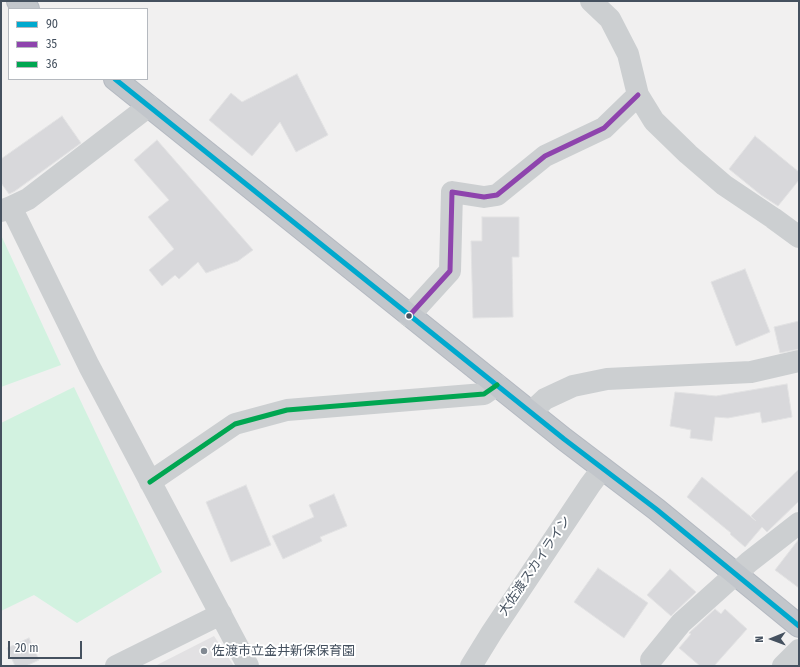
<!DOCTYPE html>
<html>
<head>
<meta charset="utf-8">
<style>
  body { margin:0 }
  #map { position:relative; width:800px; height:667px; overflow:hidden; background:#f1f0f0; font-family:"Fira Sans Condensed",sans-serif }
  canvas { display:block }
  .frame { position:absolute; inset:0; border:2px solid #45515f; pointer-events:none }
  .legend { position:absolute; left:8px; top:8px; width:140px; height:72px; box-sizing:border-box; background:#fff; border:1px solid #b5b9bf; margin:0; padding:5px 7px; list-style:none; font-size:12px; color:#45515f }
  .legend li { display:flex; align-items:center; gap:8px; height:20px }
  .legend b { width:20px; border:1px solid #b5b9bf }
  .north { position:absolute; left:752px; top:619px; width:40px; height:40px; -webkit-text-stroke:3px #fff; paint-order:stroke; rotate:269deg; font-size:11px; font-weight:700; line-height:16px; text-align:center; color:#45515f }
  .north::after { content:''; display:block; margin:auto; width:14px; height:18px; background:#45515f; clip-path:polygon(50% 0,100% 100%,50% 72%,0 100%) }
  .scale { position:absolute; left:8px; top:641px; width:74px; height:18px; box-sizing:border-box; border:2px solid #45515f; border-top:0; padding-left:5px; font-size:12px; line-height:14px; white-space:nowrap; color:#45515f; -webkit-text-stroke:3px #fff; paint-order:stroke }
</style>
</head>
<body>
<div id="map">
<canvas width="800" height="667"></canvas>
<div class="frame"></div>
<ul class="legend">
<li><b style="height:5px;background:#00a9ce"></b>90</li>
<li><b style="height:5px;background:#8e44ad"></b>35</li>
<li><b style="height:5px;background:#00a651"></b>36</li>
</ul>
<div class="north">N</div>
<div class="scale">20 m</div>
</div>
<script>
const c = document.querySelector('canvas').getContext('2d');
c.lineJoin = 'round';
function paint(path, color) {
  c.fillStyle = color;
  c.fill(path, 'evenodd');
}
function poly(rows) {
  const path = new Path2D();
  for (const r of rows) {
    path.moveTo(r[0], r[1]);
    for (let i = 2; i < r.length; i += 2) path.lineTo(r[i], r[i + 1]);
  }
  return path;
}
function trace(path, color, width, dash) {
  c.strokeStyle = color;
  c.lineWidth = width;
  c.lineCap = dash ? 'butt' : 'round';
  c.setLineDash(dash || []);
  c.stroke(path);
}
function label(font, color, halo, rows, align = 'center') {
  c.font = font + ' "Fira Sans Condensed","Noto Sans JP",sans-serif';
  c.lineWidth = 4;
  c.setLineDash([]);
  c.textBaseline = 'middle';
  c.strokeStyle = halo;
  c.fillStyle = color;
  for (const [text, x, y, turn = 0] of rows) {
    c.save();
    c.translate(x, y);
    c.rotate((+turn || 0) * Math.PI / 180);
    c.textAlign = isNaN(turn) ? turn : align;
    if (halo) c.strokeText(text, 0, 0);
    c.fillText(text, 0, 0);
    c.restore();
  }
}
const education = poly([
  [214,636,234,666,155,666]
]);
const green = poly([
  [1,235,61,365,1,387],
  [74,387,162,572,77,623,34,595,1,611,1,423]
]);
const building = poly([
  [297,74,328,135,296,152,280,122,252,156,209,120,231,93,242,102,297,74],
  [62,116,81,143,15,191,9,194,1,183,1,159,62,116],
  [755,136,799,172,799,180,778,206,761,195,729,169,755,136],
  [157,140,253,250,238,261,206,273,198,262,179,279,175,275,162,286,149,270,174,249,148,217,169,200,134,160,157,140],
  [482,217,519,217,519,257,512,257,513,317,473,318,471,241,482,241,482,217],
  [745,269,770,332,736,346,711,282,745,269],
  [799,321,799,349,780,353,774,327,799,321],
  [787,384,792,417,762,423,760,412,728,418,715,417,712,441,690,438,691,430,670,426,675,392,716,396,787,384],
  [799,469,799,501,767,532,762,527,745,547,730,534,731,533,687,497,702,477,756,521,751,516,799,469],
  [246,485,271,545,231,562,206,502,246,485],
  [334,494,347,526,320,537,322,541,283,559,272,536,314,517,309,505,334,494],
  [799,539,799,588,775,570,799,539],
  [598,568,648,603,624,638,574,602,598,568],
  [670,569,696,592,671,616,647,595,670,569],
  [715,609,721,614,725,609,747,629,714,666,700,666,679,648,691,634,689,633,690,632,715,609],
  [29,638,39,660,26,666,15,666,7,648,29,638]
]);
const minor = poly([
  [591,1,610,19,628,54,638,95,654,121,688,154,724,185,773,218,799,237],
  [11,207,89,366,248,666],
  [1,211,11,207,28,199,149,106],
  [409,316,450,271,452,192,484,197,497,195,545,156,604,128,638,95],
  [531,412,545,399,573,386,607,379,751,372,799,361],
  [150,482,235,424,287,410,484,394,497,385],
  [651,660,681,623,749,562,799,523],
  [116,666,221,614],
  [783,666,799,650]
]);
const tertiary = poly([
  [471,666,492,632,590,485,602,469]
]);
const trunk = poly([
  [18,1,28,9],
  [115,79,564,439,656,509,799,626]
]);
const bus1 = poly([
  [115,79,564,439,656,509,799,626]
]);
const bus2 = poly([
  [409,316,450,271,452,192,484,197,497,195,545,156,604,128,638,95]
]);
const bus3 = poly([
  [150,482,235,424,287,410,484,394,497,385]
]);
const markers = [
  [409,316,3.5,"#45515f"],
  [204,651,4,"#818992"]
];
const streetNames = [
  ["大佐渡スカイライン",535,566,-56]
];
const poiNames = [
  ["佐渡市立金井新保保育園",212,651]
];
paint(education, '#e2e1e3');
paint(green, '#d2f2e0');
paint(building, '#d8d8db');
trace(building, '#e2e2e3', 1);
trace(trunk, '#b4b9c1', 24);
trace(minor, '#cccfd1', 22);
trace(tertiary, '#cccfd1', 22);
trace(trunk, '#c2c6cb', 22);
trace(bus1, '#00a9ce', 5);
trace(bus2, '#8e44ad', 5);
trace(bus3, '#00a651', 5);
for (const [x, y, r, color] of markers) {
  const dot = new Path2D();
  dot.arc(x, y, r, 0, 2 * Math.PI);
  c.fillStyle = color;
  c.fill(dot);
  trace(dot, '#fff', 1.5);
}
label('13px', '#45515f', '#fff', streetNames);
label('13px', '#45515f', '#fff', poiNames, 'left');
</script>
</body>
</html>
